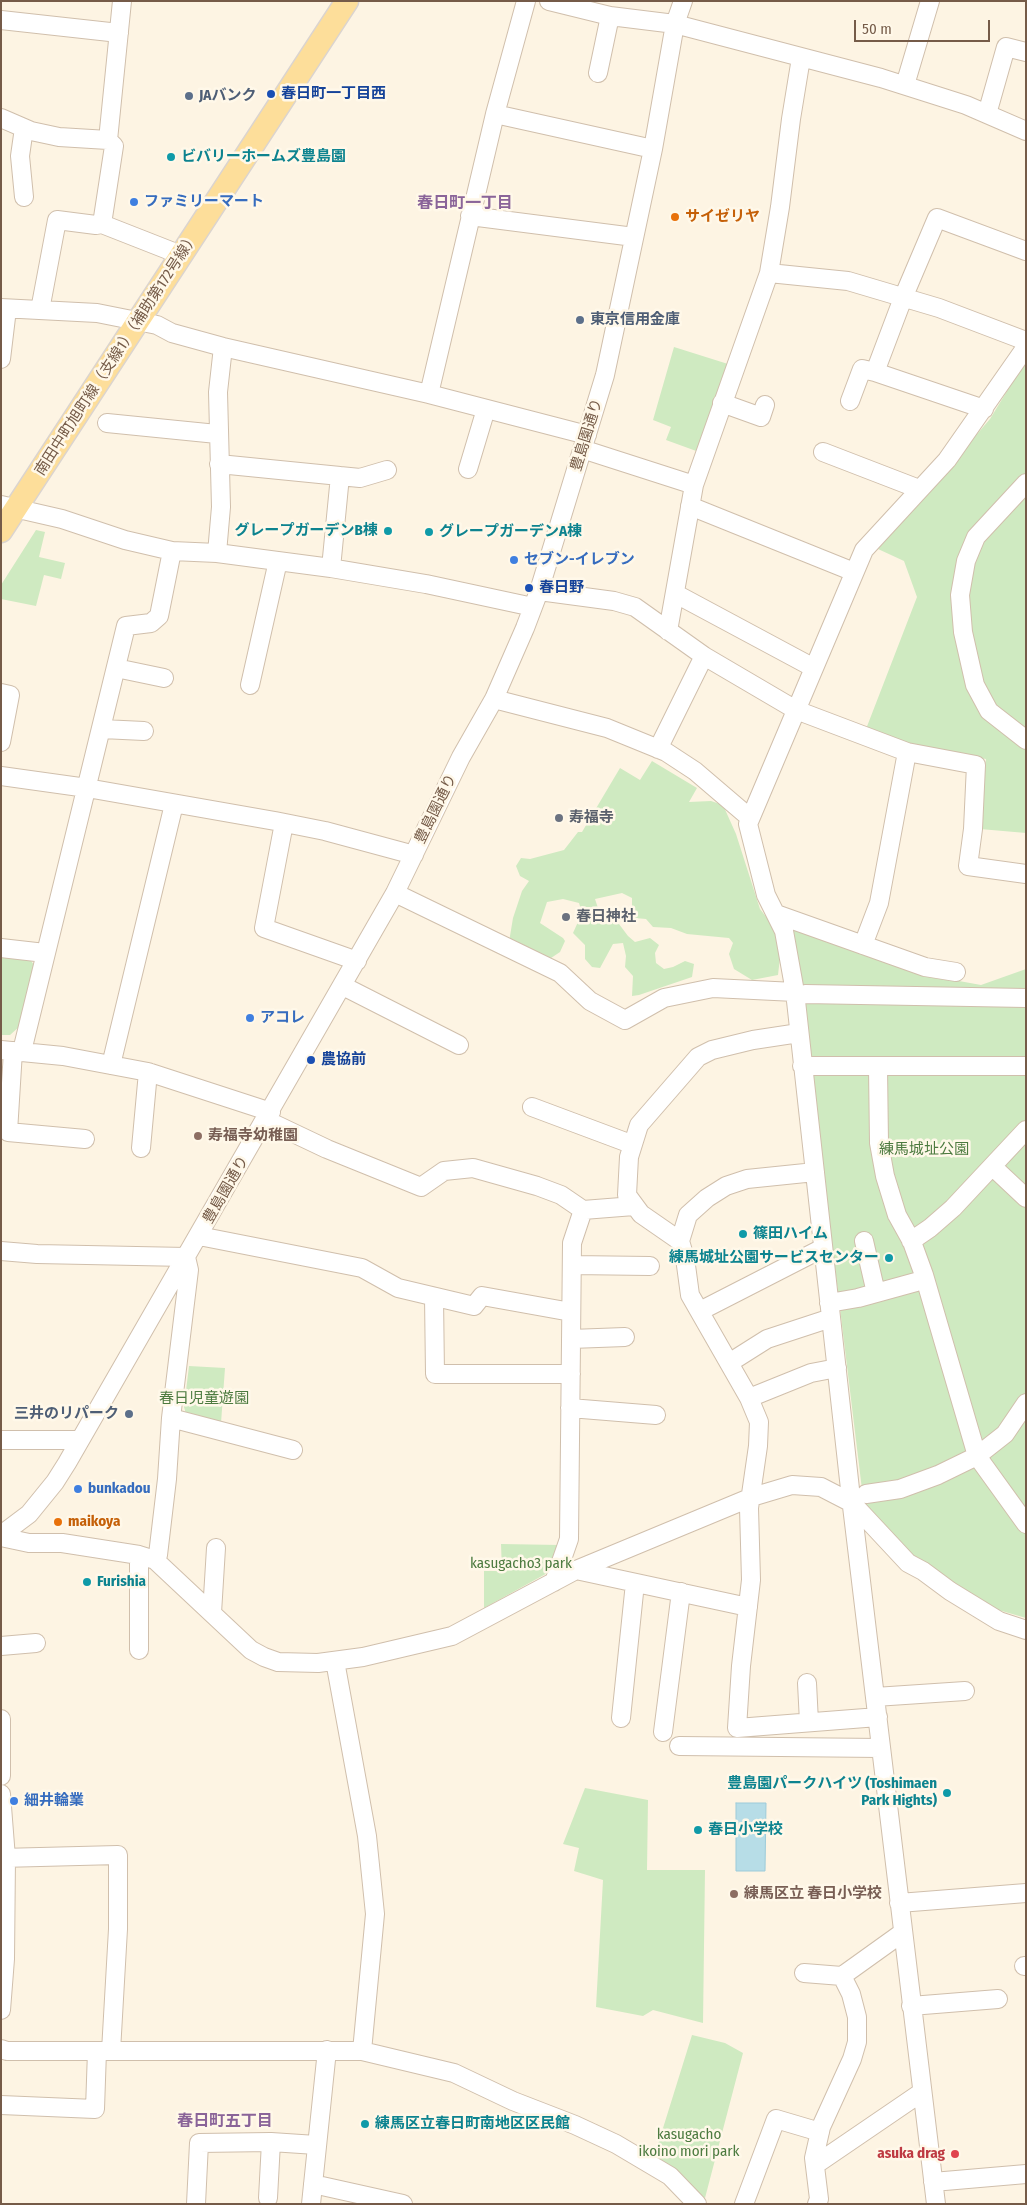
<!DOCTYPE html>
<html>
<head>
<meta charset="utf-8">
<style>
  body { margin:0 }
  #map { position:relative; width:1027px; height:2205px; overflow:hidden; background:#fdf4e3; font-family:"Fira Sans Condensed",sans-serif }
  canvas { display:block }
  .frame { position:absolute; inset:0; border:2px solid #755b48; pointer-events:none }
  .scale { position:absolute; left:854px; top:20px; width:136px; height:22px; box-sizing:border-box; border:2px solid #755b48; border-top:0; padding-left:6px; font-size:15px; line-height:18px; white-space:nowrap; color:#755b48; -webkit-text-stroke:4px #fff8e9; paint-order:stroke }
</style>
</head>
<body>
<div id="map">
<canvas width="1027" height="2205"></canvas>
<div class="frame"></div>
<div class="scale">50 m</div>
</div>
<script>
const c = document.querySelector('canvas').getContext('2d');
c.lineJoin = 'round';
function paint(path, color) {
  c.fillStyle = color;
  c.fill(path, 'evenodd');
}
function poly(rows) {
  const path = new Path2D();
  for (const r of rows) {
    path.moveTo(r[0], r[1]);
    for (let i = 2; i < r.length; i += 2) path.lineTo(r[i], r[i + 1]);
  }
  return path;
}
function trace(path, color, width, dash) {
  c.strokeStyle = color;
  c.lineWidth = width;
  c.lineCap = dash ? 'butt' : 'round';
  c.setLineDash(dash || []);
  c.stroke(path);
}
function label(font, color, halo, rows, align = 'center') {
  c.font = font + ' "Fira Sans Condensed","Noto Sans JP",sans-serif';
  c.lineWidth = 5;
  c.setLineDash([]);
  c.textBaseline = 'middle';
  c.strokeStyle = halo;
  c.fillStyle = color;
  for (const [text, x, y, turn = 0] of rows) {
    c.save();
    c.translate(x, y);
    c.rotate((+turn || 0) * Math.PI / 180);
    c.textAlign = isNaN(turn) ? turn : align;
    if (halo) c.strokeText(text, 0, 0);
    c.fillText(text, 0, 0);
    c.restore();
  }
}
const green = poly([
  [674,347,728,364,699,452,666,440,671,427,653,420],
  [1026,360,1026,833,980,829,986,759,920,749,866,729,917,597,904,561,878,549,990,419],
  [36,530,45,532,39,557,65,563,61,579,44,575,36,606,1,599,1,585],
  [652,761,697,788,689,802,711,801,723,805,736,834,760,909,777,931,781,949,778,975,752,980,734,969,729,954,733,943,729,938,687,934,671,928,653,927,646,919,635,918,632,910,632,898,622,893,595,899,599,911,608,915,619,924,628,936,635,942,650,938,659,945,655,953,656,963,664,969,673,967,685,961,694,964,692,977,639,995,632,996,633,976,625,967,626,956,623,943,613,944,600,968,592,967,585,959,585,945,573,933,582,913,579,903,563,899,547,902,540,923,563,938,565,941,560,952,551,958,545,958,509,942,513,918,522,891,529,881,520,876,516,866,521,858,530,859,564,850,578,832,582,832,620,768,640,780],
  [791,928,937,977,981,985,1026,969,1026,1618,995,1609,952,1584,908,1553,864,1506,808,1045],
  [1,955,29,958,34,965,20,1026,10,1035,1,1035],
  [189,1366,225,1368,221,1423,186,1414,184,1407],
  [501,1544,560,1545,551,1571,484,1608,484,1571,502,1571],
  [585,1788,648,1800,647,1870,705,1870,703,2023,653,2010,643,2016,596,2007,603,1880,574,1871,579,1848,563,1844],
  [692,2035,725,2043,743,2053,705,2198,654,2157]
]);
const water = poly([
  [736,1803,766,1803,765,1871,736,1871,736,1803]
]);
const minor = poly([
  [549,1,610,16,675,24,881,78,966,105,1026,131],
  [1,20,119,33],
  [598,73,610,16],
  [905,85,930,1],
  [495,114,653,149],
  [987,114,1006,47,1026,52],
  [1,118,31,131,59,137,108,140,114,146,102,224,181,255],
  [24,128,20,156,24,197],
  [108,140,122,1],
  [470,216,634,237],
  [769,273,848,281,939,308,1026,341],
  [1,308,97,313,157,325,172,333,223,347,429,394,587,435],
  [40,310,57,220,96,225,102,224],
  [1,359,7,309],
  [429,394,495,114,526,1],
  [850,401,862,369,875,372],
  [722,403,761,417,765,405],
  [984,409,875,372,903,298,937,218,1026,251],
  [107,423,217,434],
  [582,449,694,485],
  [823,452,919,489],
  [219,464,360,478,387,470],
  [468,469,486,409],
  [1026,483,976,537,966,561,960,595,963,632,975,685,989,711,1026,740],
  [1,505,62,519,125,540,172,551,217,553,331,568,426,584,533,607],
  [690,506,854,572],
  [217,553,221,507,218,392,223,347],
  [331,568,340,476],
  [539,591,614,601,635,607,704,656,796,710,907,752,879,903,863,945],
  [676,594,814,668],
  [668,631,694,485,769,273,780,207,791,119,801,58],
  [116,668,164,678],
  [250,685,278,561],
  [1,693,10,695,1,742],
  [494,699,607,728,666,752,695,771,750,818],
  [102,729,144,731],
  [658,749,704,656],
  [907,752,976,765,973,829,968,866,1026,874],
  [1,776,87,788,275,821,325,831,414,855],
  [284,823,264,928,357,961],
  [395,893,560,973,590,1001,625,1020,664,998,713,988,795,992],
  [776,914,925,967,956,972],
  [1,948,45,953],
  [343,986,459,1045],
  [805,994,1026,998],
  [799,1033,753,1040,712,1050,698,1057,639,1125,629,1157,627,1195,641,1214,680,1241,685,1258,690,1295,749,1398,759,1422,758,1446,749,1508,751,1580,741,1666,737,1728,878,1717],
  [1,1050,63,1056,148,1072,271,1112],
  [13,1051,8,1132,85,1139],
  [22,1051,126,626,151,623,159,616,172,551],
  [111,1065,174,804],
  [802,1066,1026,1066],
  [878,1067,879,1143,885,1176,897,1215,912,1242,924,1275,977,1456,1026,1524],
  [532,1107,631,1144],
  [266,1120,327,1149,421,1187,444,1171,473,1168,537,1186,561,1195,583,1210,634,1206],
  [141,1148,148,1072],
  [993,1167,1026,1198],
  [199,1236,362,1268,398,1288,474,1306,482,1296,571,1312],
  [680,1241,688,1215,707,1198,726,1186,747,1179,815,1172],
  [864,1241,876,1293],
  [911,1241,930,1228,953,1208,1026,1130],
  [1,1251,37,1254,186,1257,189,1270,171,1418,167,1479,158,1555,155,1560],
  [572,1265,650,1266],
  [434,1297,435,1374,571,1374],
  [829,1303,858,1298,916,1282],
  [700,1311,823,1248],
  [571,1339,625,1337],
  [729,1363,767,1339,831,1318],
  [749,1398,811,1373,837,1368],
  [570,1408,656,1415],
  [171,1418,293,1450],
  [1,1440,80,1440],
  [866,1494,900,1489,938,1475,977,1456,1005,1434,1026,1403],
  [1,1535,29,1514,55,1482,67,1463,395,893,461,757,494,699,525,628,539,591,605,375,653,149,675,24,683,1],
  [1,1537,29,1543,62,1543,139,1555,155,1560,251,1650,264,1657,278,1662,318,1663,363,1657,452,1636,576,1570,752,1497,792,1485,821,1487,852,1503,908,1563,923,1571,950,1591,999,1621,1026,1630],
  [576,1570,748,1607],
  [554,1582,569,1539,572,1243,583,1210],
  [212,1613,216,1548],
  [1,1646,36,1643],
  [139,1650,139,1555],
  [335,1661,367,1836,375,1914,362,2051],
  [807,1683,809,1722],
  [875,1697,965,1691],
  [621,1718,635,1583],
  [1,1719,1,1776],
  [663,1732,681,1592],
  [679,1746,881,1748],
  [1,1794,6,1858,5,1959,1,2010],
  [1,1858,118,1855,118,1929,111,2051],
  [899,1903,1026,1893],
  [1024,1966,1026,1966],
  [804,1973,842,1976,902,1933],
  [911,2006,998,1999],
  [1,2049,7,2051,362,2051,454,2073,513,2101,575,2125,616,2144,670,2176,697,2204],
  [1,2105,95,2109,97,2051],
  [815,2165,922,2092],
  [933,2182,1026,2174],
  [313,2184,403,2204],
  [268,2198,271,2142],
  [196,2204,199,2143,271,2142,316,2145],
  [311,2204,327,2050],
  [744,2204,776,2119,820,2132],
  [817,2204,819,2199,814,2158,821,2127,852,2059,857,2042,857,2017,851,1994,842,1976],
  [936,2204,851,1498,795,992,784,931,766,895,748,824,864,550,947,460,1026,347]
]);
const major = poly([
  [1,531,347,1]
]);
const markers = [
  [271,94,5,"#1a4fb4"],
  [189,96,5,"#5c6f8a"],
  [171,157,5,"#0f9aa8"],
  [134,202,5,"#3f7fe0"],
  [675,217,5,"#e8710a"],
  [580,320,5,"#5c6f8a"],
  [388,531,5,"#0f9aa8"],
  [429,532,5,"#0f9aa8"],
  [514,560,5,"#3f7fe0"],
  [529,588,5,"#1a4fb4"],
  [559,818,5,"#6b7280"],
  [566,917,5,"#6b7280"],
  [250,1018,5,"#3f7fe0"],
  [311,1060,5,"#1a4fb4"],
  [198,1136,5,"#8d6e63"],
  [743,1234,5,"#0f9aa8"],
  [889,1258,5,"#0f9aa8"],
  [129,1414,5,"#5c6f8a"],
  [78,1489,5,"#3f7fe0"],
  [58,1522,5,"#e8710a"],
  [87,1582,5,"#0f9aa8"],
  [947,1793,5,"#0f9aa8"],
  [14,1801,5,"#3f7fe0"],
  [698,1830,5,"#0f9aa8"],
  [734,1894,5,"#8d6e63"],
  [365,2124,5,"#0f9aa8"],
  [955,2154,5,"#e0444e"]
];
const transitNames = [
  ["春日町一丁目西",281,94],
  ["春日野",539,588],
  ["農協前",321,1060]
];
const serviceNames = [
  ["JAバンク",199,96],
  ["東京信用金庫",590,320],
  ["三井のリパーク",119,1414,"right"]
];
const cultureNames = [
  ["ビバリーホームズ豊島園",181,157],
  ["グレープガーデンB棟",378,531,"right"],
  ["グレープガーデンA棟",439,532],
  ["篠田ハイム",753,1234],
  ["練馬城址公園サービスセンター",879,1258,"right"],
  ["Furishia",97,1582],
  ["豊島園パークハイツ (Toshimaen",937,1784,"right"],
  ["Park Hights)",937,1801,"right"],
  ["春日小学校",708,1830],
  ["練馬区立春日町南地区区民館",375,2124]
];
const shopNames = [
  ["ファミリーマート",144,202],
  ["セブン-イレブン",524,560],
  ["アコレ",260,1018],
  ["bunkadou",88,1489],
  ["細井輪業",24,1801]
];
const foodNames = [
  ["サイゼリヤ",685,217],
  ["maikoya",68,1522]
];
const streetNames = [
  ["南田中町旭町線（支線1）（補助第172号線）",117,354,-57],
  ["豊島園通り",587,435,-73],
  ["豊島園通り",436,809,-64],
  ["豊島園通り",226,1190,-60]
];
const worshipNames = [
  ["寿福寺",569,818],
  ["春日神社",576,917]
];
const educationNames = [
  ["寿福寺幼稚園",208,1136],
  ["練馬区立 春日小学校",744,1894]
];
const parkNames = [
  ["練馬城址公園",924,1150],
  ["春日児童遊園",204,1399],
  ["kasugacho3 park",521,1564],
  ["kasugacho",689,2135],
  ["ikoino mori park",689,2152]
];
const healthNames = [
  ["asuka drag",945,2154]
];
const neighbourhoodNames = [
  ["春日町一丁目",465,204],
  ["春日町五丁目",225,2122]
];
paint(green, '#cfeac1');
paint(water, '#b7dde7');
trace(water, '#9dcbd9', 1);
trace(minor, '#d0bfac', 20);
trace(major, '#dbd4cf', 25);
trace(minor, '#fff', 18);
trace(major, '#fdde9a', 22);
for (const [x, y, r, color] of markers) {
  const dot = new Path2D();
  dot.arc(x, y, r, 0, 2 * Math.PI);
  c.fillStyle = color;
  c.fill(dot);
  trace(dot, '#fff8e9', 2);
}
label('bold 15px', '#164399', '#fff8e9', transitNames, 'left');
label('bold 15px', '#4e5e75', '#fff8e9', serviceNames, 'left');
label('bold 15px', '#0d838f', '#fff8e9', cultureNames, 'left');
label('bold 15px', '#366cbe', '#fff8e9', shopNames, 'left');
label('bold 15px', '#c56008', '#fff8e9', foodNames, 'left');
label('15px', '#755b48', '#fff8e9', streetNames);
label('bold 15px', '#5b616d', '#fff8e9', worshipNames, 'left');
label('bold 15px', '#785e54', '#fff8e9', educationNames, 'left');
label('15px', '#4d7b40', '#fff8e9', parkNames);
label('bold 15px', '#be3a42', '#fff8e9', healthNames, 'right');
label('bold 16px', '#8a6499', '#fff8e9', neighbourhoodNames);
</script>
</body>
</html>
